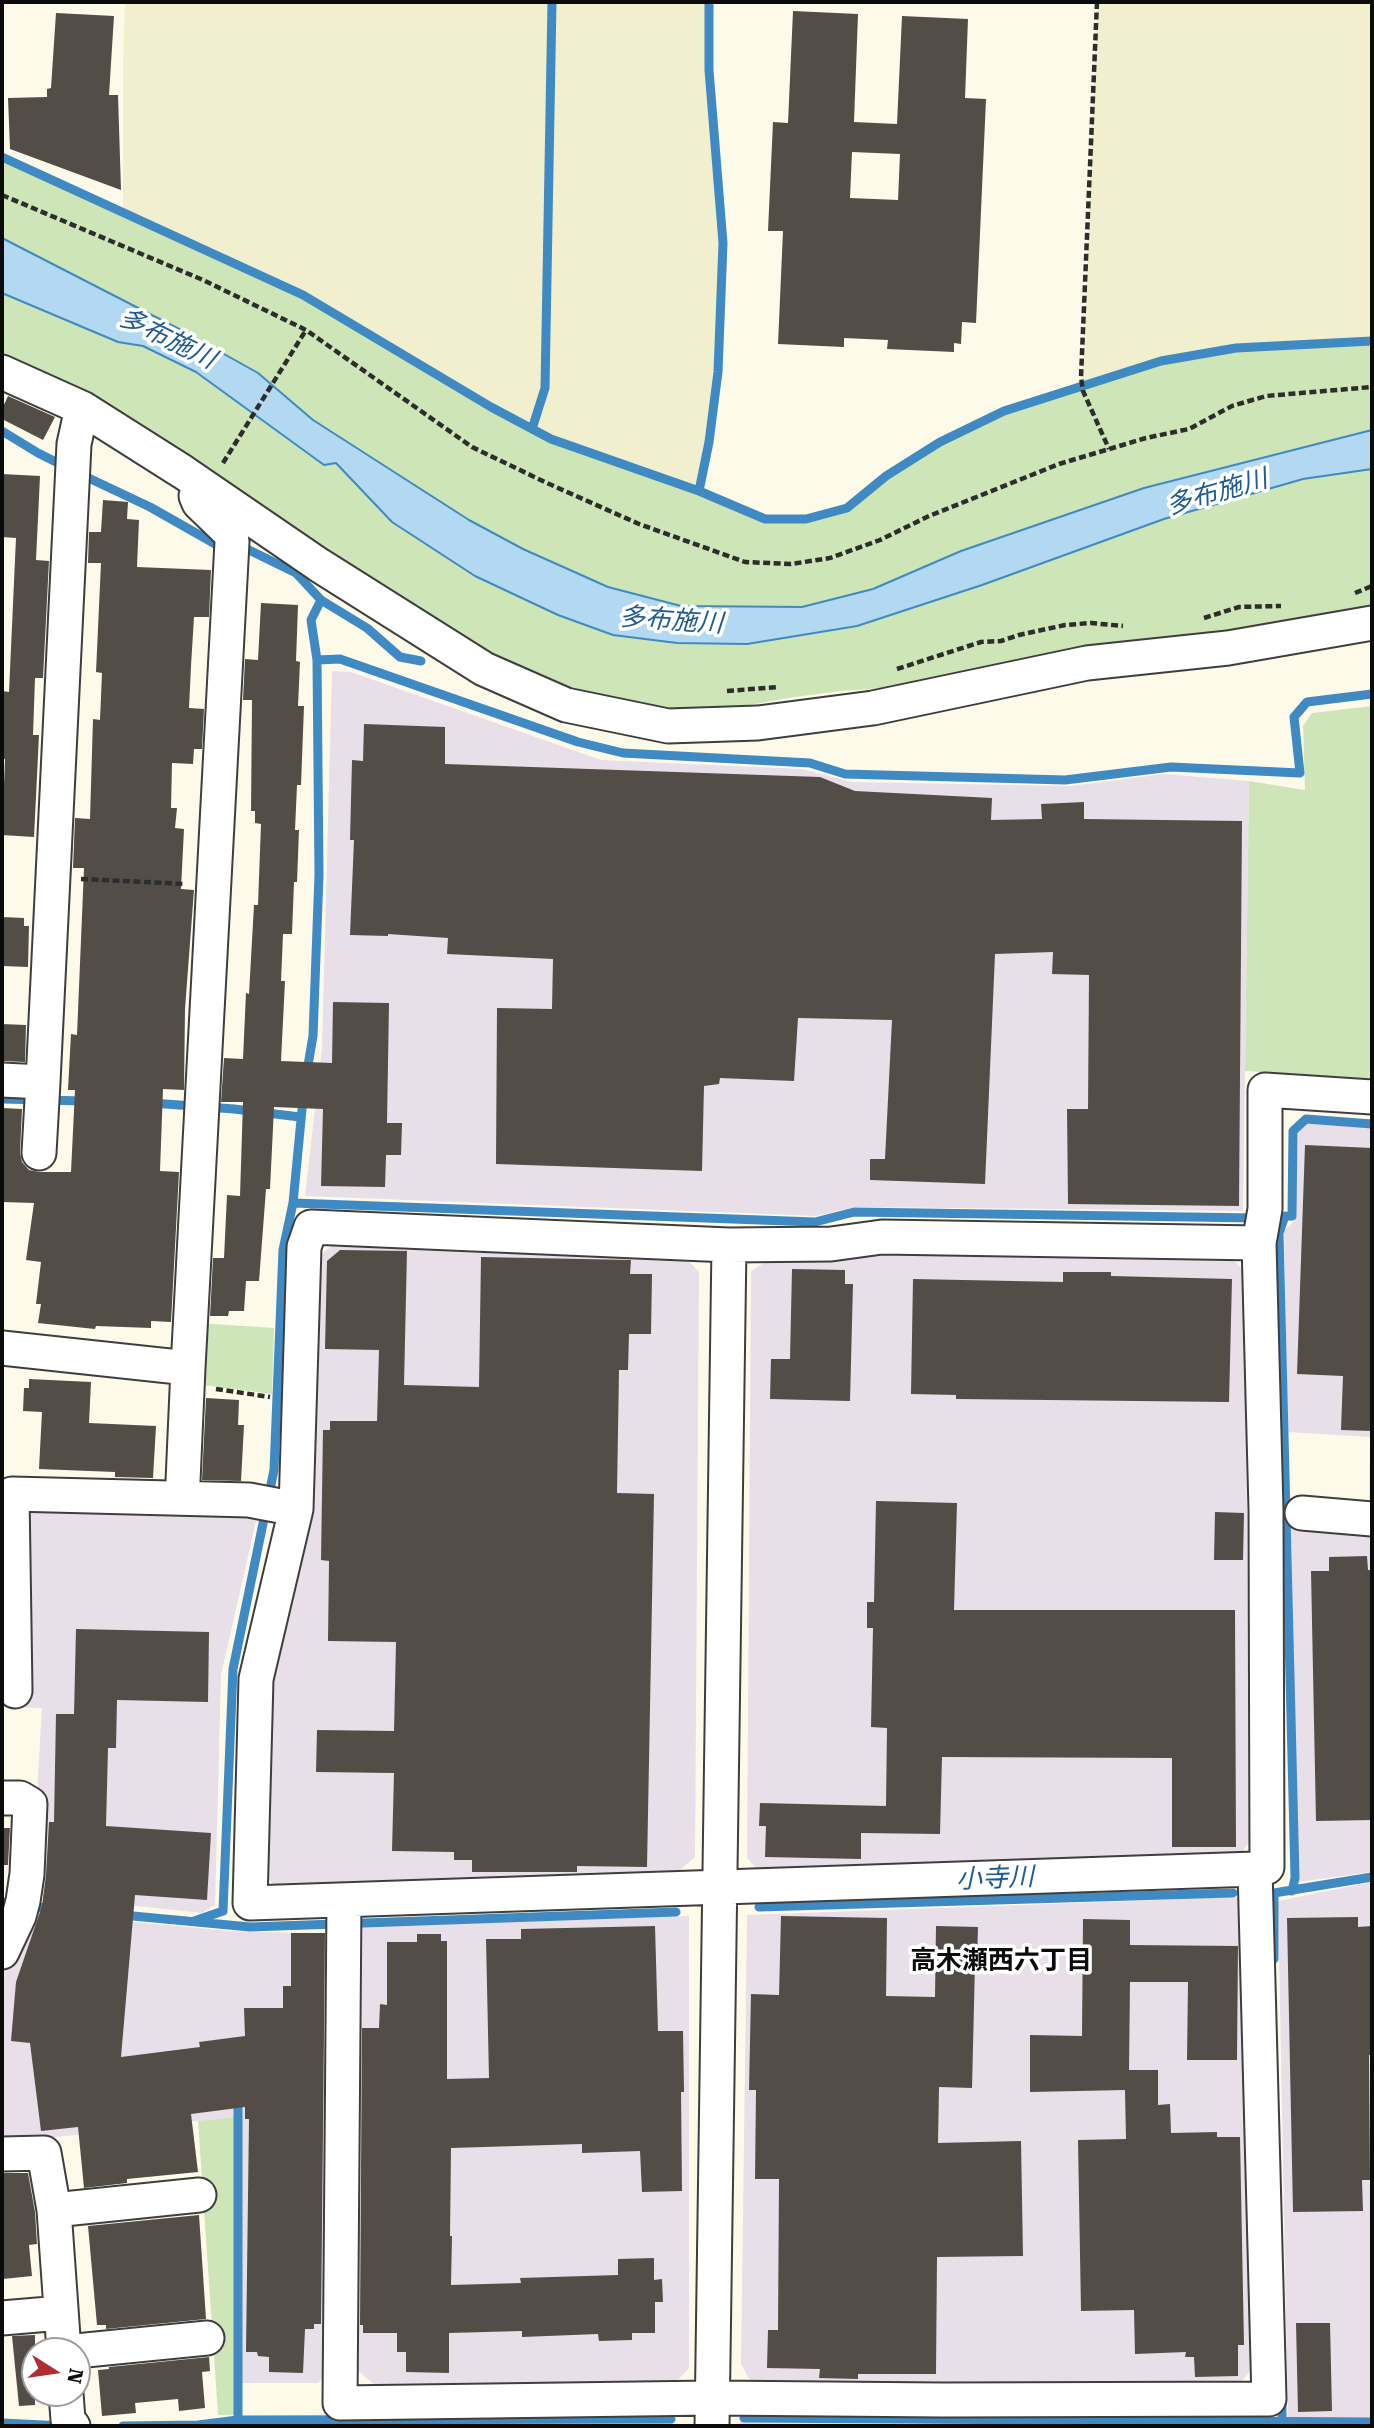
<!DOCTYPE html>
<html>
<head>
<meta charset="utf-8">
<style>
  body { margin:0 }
  #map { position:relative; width:1374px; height:2428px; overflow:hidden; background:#fefaea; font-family:"Roboto Serif",serif }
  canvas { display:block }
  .frame { position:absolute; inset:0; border:4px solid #0b0b0b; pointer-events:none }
  .north { position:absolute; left:21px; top:2337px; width:70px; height:70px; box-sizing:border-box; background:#fff; border:2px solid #9d9d9d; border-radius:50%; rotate:102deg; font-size:19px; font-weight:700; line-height:28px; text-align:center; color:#0b0b0b }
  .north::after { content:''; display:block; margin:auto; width:24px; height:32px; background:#b02e30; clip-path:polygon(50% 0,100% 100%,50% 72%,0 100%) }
</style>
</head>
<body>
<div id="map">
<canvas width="1374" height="2428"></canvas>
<div class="frame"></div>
<div class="north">N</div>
</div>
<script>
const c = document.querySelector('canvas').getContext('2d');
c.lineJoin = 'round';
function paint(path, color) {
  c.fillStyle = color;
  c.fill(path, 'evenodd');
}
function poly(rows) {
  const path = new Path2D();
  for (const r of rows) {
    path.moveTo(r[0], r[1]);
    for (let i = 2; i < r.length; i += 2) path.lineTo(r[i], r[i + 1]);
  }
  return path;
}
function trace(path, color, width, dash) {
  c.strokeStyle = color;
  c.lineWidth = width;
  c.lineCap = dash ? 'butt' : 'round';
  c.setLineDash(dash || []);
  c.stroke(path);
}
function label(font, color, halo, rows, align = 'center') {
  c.font = font + ' "Roboto Serif","Noto Sans JP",serif';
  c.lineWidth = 7;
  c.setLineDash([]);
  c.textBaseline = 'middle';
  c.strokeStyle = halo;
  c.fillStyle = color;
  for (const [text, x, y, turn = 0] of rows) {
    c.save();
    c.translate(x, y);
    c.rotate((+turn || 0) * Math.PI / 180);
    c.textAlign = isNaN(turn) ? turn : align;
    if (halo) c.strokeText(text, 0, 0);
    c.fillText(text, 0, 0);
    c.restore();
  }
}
const industrial = poly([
  [332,671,351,672,601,760,802,769,852,782,1070,786,1164,774,1249,781,1243,1211,855,1207,816,1216,305,1196,322,1047],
  [1308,1122,1372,1127,1372,1507,1369,1507,1370,1437,1288,1432,1284,1231,1294,1221,1298,1130],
  [334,1243,684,1256,699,1272,695,1857,678,1872,275,1887,260,1868,267,1689,317,1259],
  [880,1250,1231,1257,1244,1271,1251,1839,1238,1858,758,1870,747,1858,751,1271,770,1259,827,1261],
  [2,1480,264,1486,221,1675,215,1905,202,1913,31,1895,42,1708,2,1707,2,1573,4,1573],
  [1291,1524,1372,1533,1372,1872,1298,1882],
  [1372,1882,1372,2420,1288,2421,1278,1901],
  [1241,1897,1252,2369,1236,2387,751,2382,741,2364,747,1915],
  [32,1912,229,1931,334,1934,331,2370,318,2383,236,2383,235,2117,2,2143,2,1983,5,1967],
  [689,1916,689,2368,677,2381,375,2385,356,2369,360,1927],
  [739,2422,930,2424,930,2426,739,2426],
  [673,2423,675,2426,241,2426,241,2424]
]);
const farmland = poly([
  [125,2,709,2,709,70,723,243,718,372,709,442,699,491,551,439,491,407,303,295,123,212,123,65],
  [1097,2,1372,2,1372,341,1236,348,1082,386]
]);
const green = poly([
  [2,157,303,295,491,407,551,439,699,491,765,519,806,519,847,508,886,476,940,442,1004,411,1161,361,1236,348,1372,341,1372,430,1143,488,961,551,873,589,802,607,681,606,608,587,523,549,469,520,313,420,258,373,2,238],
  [2,293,118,342,143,346,196,372,323,465,336,463,392,522,475,576,558,615,613,635,677,643,747,644,982,585,1164,519,1303,479,1372,469,1372,610,918,686,840,691,788,698,712,712,673,713,560,690,514,673,2,362],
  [1372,706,1372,1079,1245,1071,1249,781,1305,790,1303,726,1312,713],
  [198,1323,274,1328,272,1394,196,1384],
  [235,2117,236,2415,218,2415,198,2121]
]);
const water = poly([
  [2,238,181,330,258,373,313,420,469,520,523,549,608,587,681,606,802,607,873,589,961,551,1144,488,1372,430,1372,469,1303,479,1164,519,982,585,857,626,747,644,677,643,613,635,558,615,475,576,392,522,336,463,324,465,196,372,143,346,118,342,2,293,2,238]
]);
const stream = poly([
  [2,157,303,295,491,407,551,439,699,491,765,519,806,519,847,508,886,476,940,442,1004,411,1161,361,1236,348,1372,341],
  [532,429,545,388,552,2],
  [2,431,38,453,66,467],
  [78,473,150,507,217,545,225,546],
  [699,491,709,442,718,372,723,243,709,70,709,2],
  [239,548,249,550,296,573,321,600,367,628,400,657,421,661],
  [317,660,311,620,321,600],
  [307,1071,313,1036,319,875,317,660,340,659,578,742,623,753,810,763,845,774,1065,780,1171,767,1300,773,1294,717,1307,702,1372,694],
  [2,1099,85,1101],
  [152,1103,234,1109,300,1117],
  [293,1203,815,1222,854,1212,1256,1218],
  [1285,1216,1279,1233,1295,1878,1292,1891],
  [1270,1217,1292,1216,1293,1131,1306,1119,1372,1124],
  [2,1902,52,1909],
  [759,1907,1233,1893],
  [122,1915,250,1927,676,1912],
  [194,1921,223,1911,233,1669,274,1470,283,1250,293,1203,303,1099],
  [1274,1959,1274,1893,1372,1877],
  [238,2099,238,2426],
  [1282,2400,1282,2423],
  [744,2418,1372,2422],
  [2,2423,64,2426],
  [123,2426,198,2425,238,2420,671,2419]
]);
const building = poly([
  [793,11,858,14,854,122,897,124,902,16,968,19,965,98,986,99,976,323,962,322,961,344,954,343,954,352,887,349,888,340,844,338,844,347,778,344,783,231,768,231,773,122,788,123],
  [852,152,900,154,898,200,850,198],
  [56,13,114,16,109,95,118,95,121,190,10,149,8,98,47,97,47,89,51,88],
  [8,396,55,417,43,440,2,419,2,409],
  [2,474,40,476,36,560,49,561,43,678,35,678,33,735,39,735,34,837,2,835,5,759,2,759,2,691,9,692,16,538,2,537],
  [103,500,128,502,127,519,139,520,137,567,211,570,209,617,194,617,191,666,189,708,204,709,202,749,194,749,193,764,172,763,171,808,177,808,175,828,184,829,181,889,194,890,185,1009,184,1090,163,1089,160,1171,179,1172,171,1322,151,1321,151,1328,96,1326,95,1329,38,1323,41,1304,36,1304,41,1262,26,1260,34,1203,2,1202,2,1108,22,1109,20,1153,22,1162,29,1170,39,1172,71,1172,75,1090,68,1090,71,1034,77,1035,84,868,73,868,75,818,90,819,93,719,100,720,102,673,96,672,101,563,88,563,89,532,101,532],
  [261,603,298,605,296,661,300,662,298,706,304,706,301,785,297,785,295,830,299,830,297,882,294,882,292,934,283,934,281,981,285,981,281,1061,332,1063,333,1002,389,1003,387,1123,402,1123,401,1155,386,1155,385,1187,321,1186,323,1109,274,1107,270,1189,266,1189,259,1281,246,1281,244,1311,229,1311,228,1316,210,1316,213,1258,224,1258,227,1195,240,1196,243,1102,221,1102,224,1058,243,1059,246,993,249,994,254,905,258,905,261,824,255,823,255,811,251,811,252,700,243,700,245,659,258,660],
  [364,724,445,727,445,764,820,777,855,791,992,798,991,820,1042,819,1041,804,1084,802,1084,819,1242,821,1239,1206,1068,1204,1067,1109,1088,1109,1089,975,1052,974,1053,952,995,954,985,1184,870,1180,870,1159,885,1159,892,1020,798,1018,794,1081,720,1078,719,1084,704,1086,702,1171,496,1164,497,1008,552,1009,553,959,447,954,448,938,388,934,388,936,350,935,354,840,350,840,352,760,363,761],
  [2,917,24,918,24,926,29,926,28,967,2,966],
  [2,1024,26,1025,25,1062,2,1061],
  [1305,1145,1372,1148,1372,1431,1341,1430,1343,1376,1297,1374],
  [340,1250,407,1251,404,1385,479,1387,481,1257,631,1260,630,1274,652,1274,651,1334,629,1334,628,1370,619,1370,617,1493,654,1494,647,1867,577,1866,577,1872,472,1872,472,1860,454,1860,454,1852,392,1851,394,1773,316,1772,317,1730,394,1731,396,1642,328,1641,329,1561,321,1560,323,1430,330,1430,330,1421,377,1421,379,1350,325,1349,327,1261],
  [792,1269,845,1270,845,1284,853,1284,850,1401,770,1399,771,1359,790,1359],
  [1063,1272,1111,1272,1111,1276,1232,1279,1229,1402,956,1399,956,1395,911,1394,913,1279,1063,1282],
  [29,1379,91,1382,89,1423,156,1426,153,1478,115,1477,115,1472,39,1469,42,1412,23,1411,24,1388,29,1388],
  [206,1398,239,1400,238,1425,244,1425,241,1481,202,1480],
  [876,1501,957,1503,954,1610,1235,1610,1236,1847,1172,1847,1172,1758,942,1757,940,1834,861,1833,861,1859,765,1857,766,1826,759,1826,760,1803,886,1806,887,1728,871,1727,873,1628,867,1628,867,1602,874,1602],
  [1215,1512,1244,1513,1243,1560,1214,1560],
  [1367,1556,1368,1570,1372,1570,1372,1820,1316,1821,1311,1571,1329,1571,1329,1557],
  [76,1629,209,1632,208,1702,117,1700,116,1748,108,1748,106,1826,211,1833,207,1900,135,1895,121,2057,200,2047,199,2042,245,2036,244,2008,283,2008,283,1986,291,1986,291,1933,325,1933,321,2324,314,2324,314,2329,305,2329,303,2373,269,2372,269,2357,258,2356,257,2352,246,2352,249,2119,245,2119,245,2107,191,2114,198,2172,127,2179,127,2183,84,2188,78,2127,41,2131,30,2043,11,2041,16,1982,42,1906,46,1875,49,1822,54,1822,56,1714,74,1714],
  [2,1828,10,1828,8,1865,2,1865],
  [781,1916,887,1918,886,1996,935,1997,936,1926,978,1927,977,1963,975,1963,972,2088,939,2087,938,2143,1021,2141,1023,2256,937,2257,936,2374,858,2374,858,2379,819,2378,820,2369,767,2368,768,2330,778,2330,779,2179,755,2179,756,2090,749,2090,751,1994,779,1995],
  [1358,1917,1358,1927,1372,1926,1372,2055,1369,2055,1370,2180,1362,2180,1363,2211,1293,2212,1287,1918],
  [1083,1919,1130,1920,1130,1945,1238,1946,1237,2060,1187,2060,1188,1982,1130,1982,1129,2070,1158,2070,1158,2105,1170,2104,1171,2133,1217,2132,1217,2137,1240,2137,1244,2345,1238,2345,1238,2376,1195,2377,1194,2357,1185,2357,1186,2352,1135,2354,1134,2310,1081,2311,1078,2140,1126,2139,1125,2090,1030,2092,1030,2035,1082,2036],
  [655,1926,658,2031,683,2031,684,2092,681,2092,682,2191,642,2192,640,2151,582,2153,582,2144,451,2148,450,2236,452,2236,451,2285,521,2283,520,2278,618,2275,618,2259,654,2258,654,2280,662,2279,663,2302,655,2302,655,2333,632,2333,632,2340,599,2341,598,2334,522,2337,522,2331,449,2333,449,2373,406,2372,406,2352,397,2352,397,2333,363,2333,363,2325,360,2325,362,2028,379,2028,380,2004,387,2005,387,1942,417,1942,417,1934,441,1934,441,1941,447,1941,447,2079,489,2078,486,1939,521,1939,521,1929],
  [2,2173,28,2173,35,2212,37,2244,29,2245,32,2276,3,2279,2,2275],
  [199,2215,206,2319,106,2329,106,2325,97,2325,88,2226],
  [1296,2323,1330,2323,1332,2411,1298,2412],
  [35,2335,35,2405,19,2406,12,2336],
  [209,2357,210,2371,202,2372,205,2408,179,2411,178,2399,135,2403,136,2413,102,2416,98,2370,109,2369,109,2367]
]);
const path = poly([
  [1097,2,1081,377,1083,391,1109,449],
  [2,195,203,280,306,330,472,447,547,483,639,524,745,562,791,564,830,558,880,540,929,516,1059,464,1146,438,1189,429,1232,406,1266,396,1372,387],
  [223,463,306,330],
  [1355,593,1372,586],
  [1204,618,1239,607,1281,606],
  [897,669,981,642,1001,641,1019,635,1065,625,1091,623,1123,626],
  [727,691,778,687],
  [81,879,185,884],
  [216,1389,270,1397]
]);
const minor = poly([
  [2,372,82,408,183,472,319,565,484,669,566,705,668,726,758,723,873,708,1087,663,1228,648,1372,623],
  [2,1080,43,1082,74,444,82,408],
  [39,1153,43,1082],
  [1259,1243,882,1237,831,1244,729,1245,311,1227,304,1247,296,1509,256,1679,250,1903,1255,1869,1267,1867,1266,1510,1259,1243,1265,1209,1265,1090,1372,1097],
  [2,1348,188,1368,232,542,231,534,199,503,196,496],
  [183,1481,188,1368],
  [1302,1513,1372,1519],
  [15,1691,12,1494,249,1500,296,1509],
  [2,1798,20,1798,30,1804,27,1874,23,1901,19,1916,2,1952],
  [344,1901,340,2403,712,2398,943,2400,1269,2399,1255,1869],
  [2,2154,44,2153,54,2210,64,2351],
  [54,2210,199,2195],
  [2,2318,61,2313],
  [76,2351,207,2338],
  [66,2393,68,2420,73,2426],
  [712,2426,729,1245]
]);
const waterNames = [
  ["多布施川",167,339,26],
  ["多布施川",1217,493,-16],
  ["多布施川",671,621,4],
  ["小寺川",995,1879,-2]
];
const neighbourhoodNames = [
  ["高木瀬西六丁目",1001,1961]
];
paint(industrial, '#e9dfe9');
paint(farmland, '#f1efcd');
paint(green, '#cde5b7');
paint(water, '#b3d8f1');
trace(water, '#3f8ac2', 2);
trace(stream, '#3f8ac2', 9);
paint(building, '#534d48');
trace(minor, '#3e3e3e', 37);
trace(path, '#2d2d2d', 4.5, [7, 3.5]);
trace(minor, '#fff', 33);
label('italic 26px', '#1f5c92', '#fff', waterNames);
label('bold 26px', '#0b0b0b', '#fff', neighbourhoodNames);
</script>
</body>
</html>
